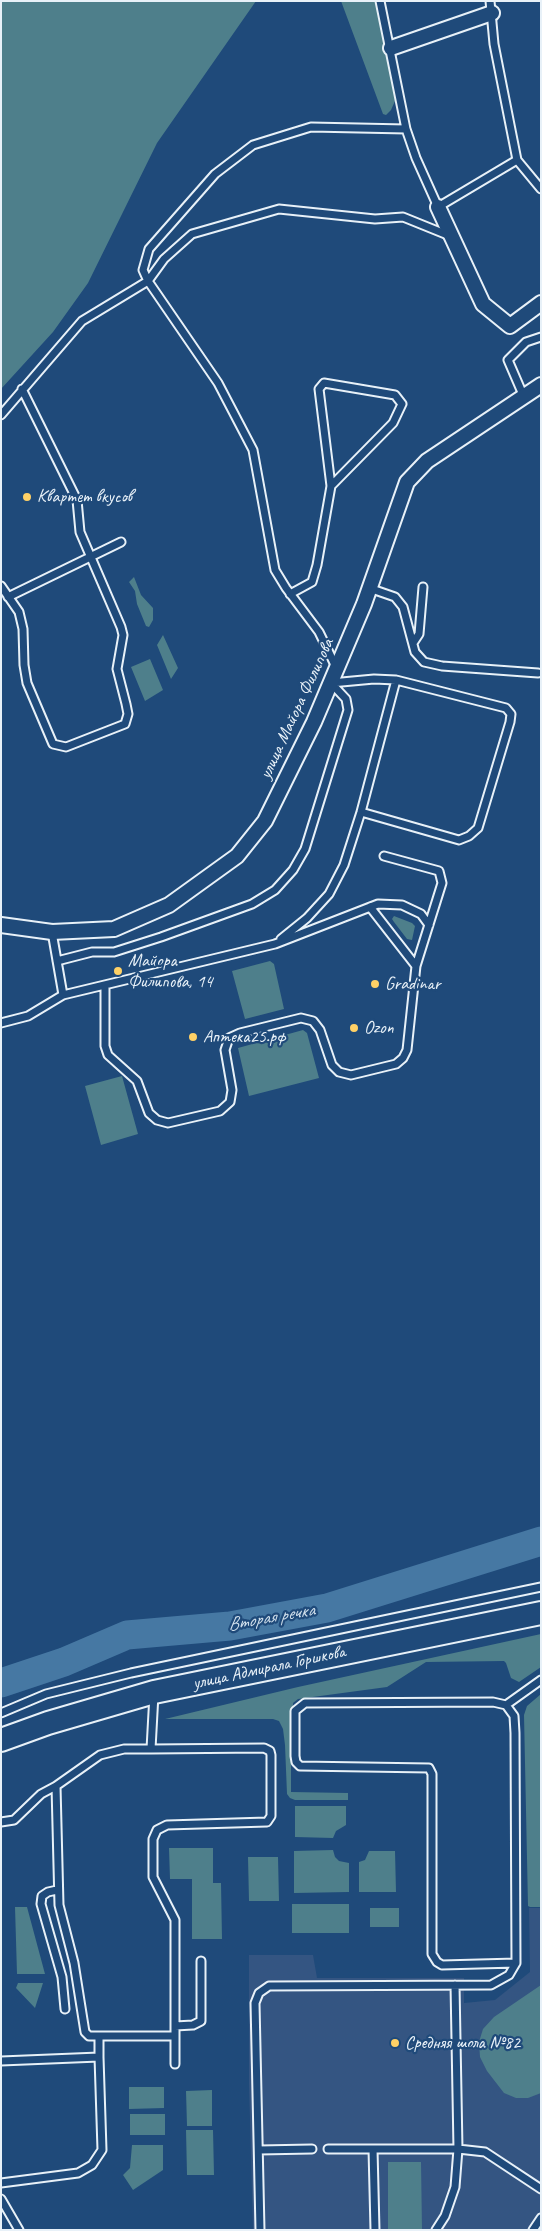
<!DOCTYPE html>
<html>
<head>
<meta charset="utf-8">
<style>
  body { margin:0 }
  #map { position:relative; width:542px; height:2231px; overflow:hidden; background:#1f4a7a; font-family:Caveat,sans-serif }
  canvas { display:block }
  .frame { position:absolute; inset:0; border:2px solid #e8f1f8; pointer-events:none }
</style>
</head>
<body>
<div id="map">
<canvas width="542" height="2231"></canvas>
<div class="frame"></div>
</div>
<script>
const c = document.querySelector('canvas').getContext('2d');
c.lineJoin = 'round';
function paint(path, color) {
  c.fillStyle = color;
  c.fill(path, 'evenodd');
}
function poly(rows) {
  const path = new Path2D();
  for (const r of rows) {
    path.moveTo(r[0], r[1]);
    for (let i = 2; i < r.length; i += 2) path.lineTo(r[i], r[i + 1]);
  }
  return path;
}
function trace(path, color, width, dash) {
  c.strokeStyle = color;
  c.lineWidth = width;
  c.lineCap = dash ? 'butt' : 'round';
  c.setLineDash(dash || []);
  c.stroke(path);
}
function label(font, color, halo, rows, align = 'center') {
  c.font = font + ' Caveat,sans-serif';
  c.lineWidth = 4.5;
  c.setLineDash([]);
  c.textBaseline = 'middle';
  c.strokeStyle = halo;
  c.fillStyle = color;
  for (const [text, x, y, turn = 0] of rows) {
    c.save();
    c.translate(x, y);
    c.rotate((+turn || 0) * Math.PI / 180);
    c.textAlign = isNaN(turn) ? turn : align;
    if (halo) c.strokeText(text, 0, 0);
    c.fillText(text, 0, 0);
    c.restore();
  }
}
const built = poly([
  [529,1908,541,1908,541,2230,253,2230,249,2084,249,1955,313,1955,317,1978,464,1978,464,2003,495,2000,530,1972]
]);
const green = poly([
  [1,1,256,1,157,143,88,283,53,332,1,389],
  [341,1,377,1,399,92,391,110,386,115,383,114],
  [134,577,141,595,153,608,153,620,149,627,146,626,137,604,135,591,129,582],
  [163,635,178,668,171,679,157,645],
  [150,659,163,690,145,701,131,667],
  [394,916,412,923,415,926,412,940,407,939,394,922,392,919],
  [270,961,274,964,284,1009,245,1019,232,971],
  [303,1030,307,1033,319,1078,249,1096,238,1048],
  [122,1076,138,1134,101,1145,85,1086],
  [541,1634,541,1667,519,1682,511,1678,506,1663,504,1661,426,1662,387,1687,298,1699,293,1703,294,1760,291,1764,291,1792,348,1793,348,1800,295,1800,290,1798,287,1794,285,1745,283,1729,279,1721,273,1719,165,1719,298,1687],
  [541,1694,541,1907,530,1907,528,1906,524,1715,527,1706],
  [295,1806,346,1806,346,1825,336,1831,333,1838,295,1837],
  [169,1848,213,1848,213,1883,221,1883,222,1939,192,1939,192,1879,170,1879],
  [333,1850,335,1857,339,1861,349,1863,349,1892,294,1893,294,1851],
  [369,1851,395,1851,396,1892,359,1892,359,1862,365,1860],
  [248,1857,278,1857,279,1901,249,1901],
  [292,1904,349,1904,349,1933,292,1933],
  [15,1907,27,1907,45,1974,17,1974],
  [370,1908,399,1908,399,1927,370,1927],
  [18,1983,43,1983,35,2008,16,1988],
  [541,1985,541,2093,528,2098,516,2098,504,2093,487,2071,480,2057,479,2042,483,2029,494,2017],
  [129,2087,164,2087,164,2108,129,2109],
  [212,2090,212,2126,187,2126,186,2091],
  [130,2114,165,2114,165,2135,130,2135],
  [186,2130,213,2130,214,2175,187,2175],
  [132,2145,163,2145,163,2170,133,2190,123,2175,130,2168],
  [421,2162,422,2230,388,2230,388,2162]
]);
const river = poly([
  [1,1683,64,1662,127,1635,230,1626,327,1608,541,1541]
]);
const lane = poly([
  [380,1,406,129],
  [490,1,494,44,517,160],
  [450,236,403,217,375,219,279,209,192,234,164,259,148,281,143,270,149,249,215,174,253,145,311,127,406,129,416,158,438,207,517,160,541,189],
  [524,397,508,360,526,342,541,337],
  [1,415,82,321,148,281,218,383,253,450,275,570,286,588,319,632,336,667],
  [1,586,19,612,23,629,24,665,27,683,53,744,66,747,125,724,128,714,126,704,117,669,123,635,121,627,80,532,77,500,22,389],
  [369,588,395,597,403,607,415,652,424,662,442,666,538,673],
  [290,594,312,582,317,565,331,486,319,389,324,383,395,395,402,404,393,423,331,486],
  [8,597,121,542],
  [413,643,419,634,423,587],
  [361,812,459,840,469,836,478,828,510,722,511,714,506,708,396,680],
  [384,856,439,871,442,883,416,966],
  [52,932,63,995,275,944,378,904,402,905,421,914,429,925],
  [281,939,307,918,329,894,344,865,361,812,396,680,374,679,331,683],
  [57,961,92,952,114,952,161,937,252,904,275,890,293,870,305,849,348,710,346,699,331,683],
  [105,985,105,1046,108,1055,137,1081,149,1113,157,1120,168,1123,220,1111,230,1102,232,1090,225,1050,229,1038,240,1033,301,1018,313,1021,320,1030,332,1065,339,1072,351,1075,396,1064,403,1058,407,1050,416,966,370,907],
  [1,1023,28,1016,63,995],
  [154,1694,151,1749,264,1748,270,1751,271,1755,271,1816,267,1822,167,1825,157,1830,153,1839,153,1877,175,1920,175,2064],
  [506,1705,493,1702,305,1703,295,1711,295,1756,296,1762,300,1766,429,1768,432,1774,432,1954,437,1962,442,1965,516,1963],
  [1,1713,46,1694,131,1673,541,1587],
  [1,1822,14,1820,41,1794,56,1786],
  [57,1890,48,1892,42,1896,41,1904,62,1977,65,2009],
  [175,2026,193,2025,201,2021,201,1961],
  [99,2036,89,2036,85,2032,74,1963,59,1905,56,1786,100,1755,124,1749,151,1749],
  [1,2061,99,2057,99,2036,175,2036],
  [328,2149,458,2149,455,1985],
  [373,2149,375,2230],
  [259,2150,312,2149],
  [1,2183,78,2173,92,2165,102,2150,99,2057],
  [1,2199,19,2230],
  [260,2230,255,2003,259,1993,269,1986,491,1985,509,1975,516,1963,515,1733,514,1716,506,1705,541,1680],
  [436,2230,445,2216,455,2187,458,2149,485,2152,541,2189],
  [533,2230,541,2218]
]);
const street = poly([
  [391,48,492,13],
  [438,207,483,304,510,326,541,303],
  [1,925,52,932,114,929,169,905,237,856,265,821,314,722,364,604,407,482,427,461,541,385]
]);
const primary = poly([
  [1,1740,48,1723,154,1692,541,1613]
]);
const markers = [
  [27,497,5,"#ffd166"],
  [118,971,5,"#ffd166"],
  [375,984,5,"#ffd166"],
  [354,1028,5,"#ffd166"],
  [193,1037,5,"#ffd166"],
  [395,2043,5,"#ffd166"]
];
const poiNames = [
  ["Квартет вкусов",37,497],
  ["Майора",128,961],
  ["Филипова, 14",128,982],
  ["Gradinar",385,984],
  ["Ozon",364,1028],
  ["Аптека25.рф",203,1037],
  ["Средняя шола №82",405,2043]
];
const streetNames = [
  ["улица Майора Филипова",297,709,-65],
  ["улица Адмирала Горшкова",269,1668,-12]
];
const waterNames = [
  ["Вторая речка",271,1618,-10]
];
paint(built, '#345582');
paint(green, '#4e7f8b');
trace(river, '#4678a3', 29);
trace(lane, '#e8f1f8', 11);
trace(street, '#e8f1f8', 18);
trace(primary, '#e8f1f8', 26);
trace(lane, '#1f4a7a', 7);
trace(street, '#1f4a7a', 14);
trace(primary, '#1f4a7a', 22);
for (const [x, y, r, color] of markers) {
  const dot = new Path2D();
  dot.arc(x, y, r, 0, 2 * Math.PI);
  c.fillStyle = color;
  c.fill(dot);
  trace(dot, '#1f4a7a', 2);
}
label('18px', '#e8f1f8', '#1f4a7a', poiNames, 'left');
label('18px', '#e8f1f8', '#1f4a7a', streetNames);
label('italic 19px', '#d0dfeb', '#1f4a7a', waterNames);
</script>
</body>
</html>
